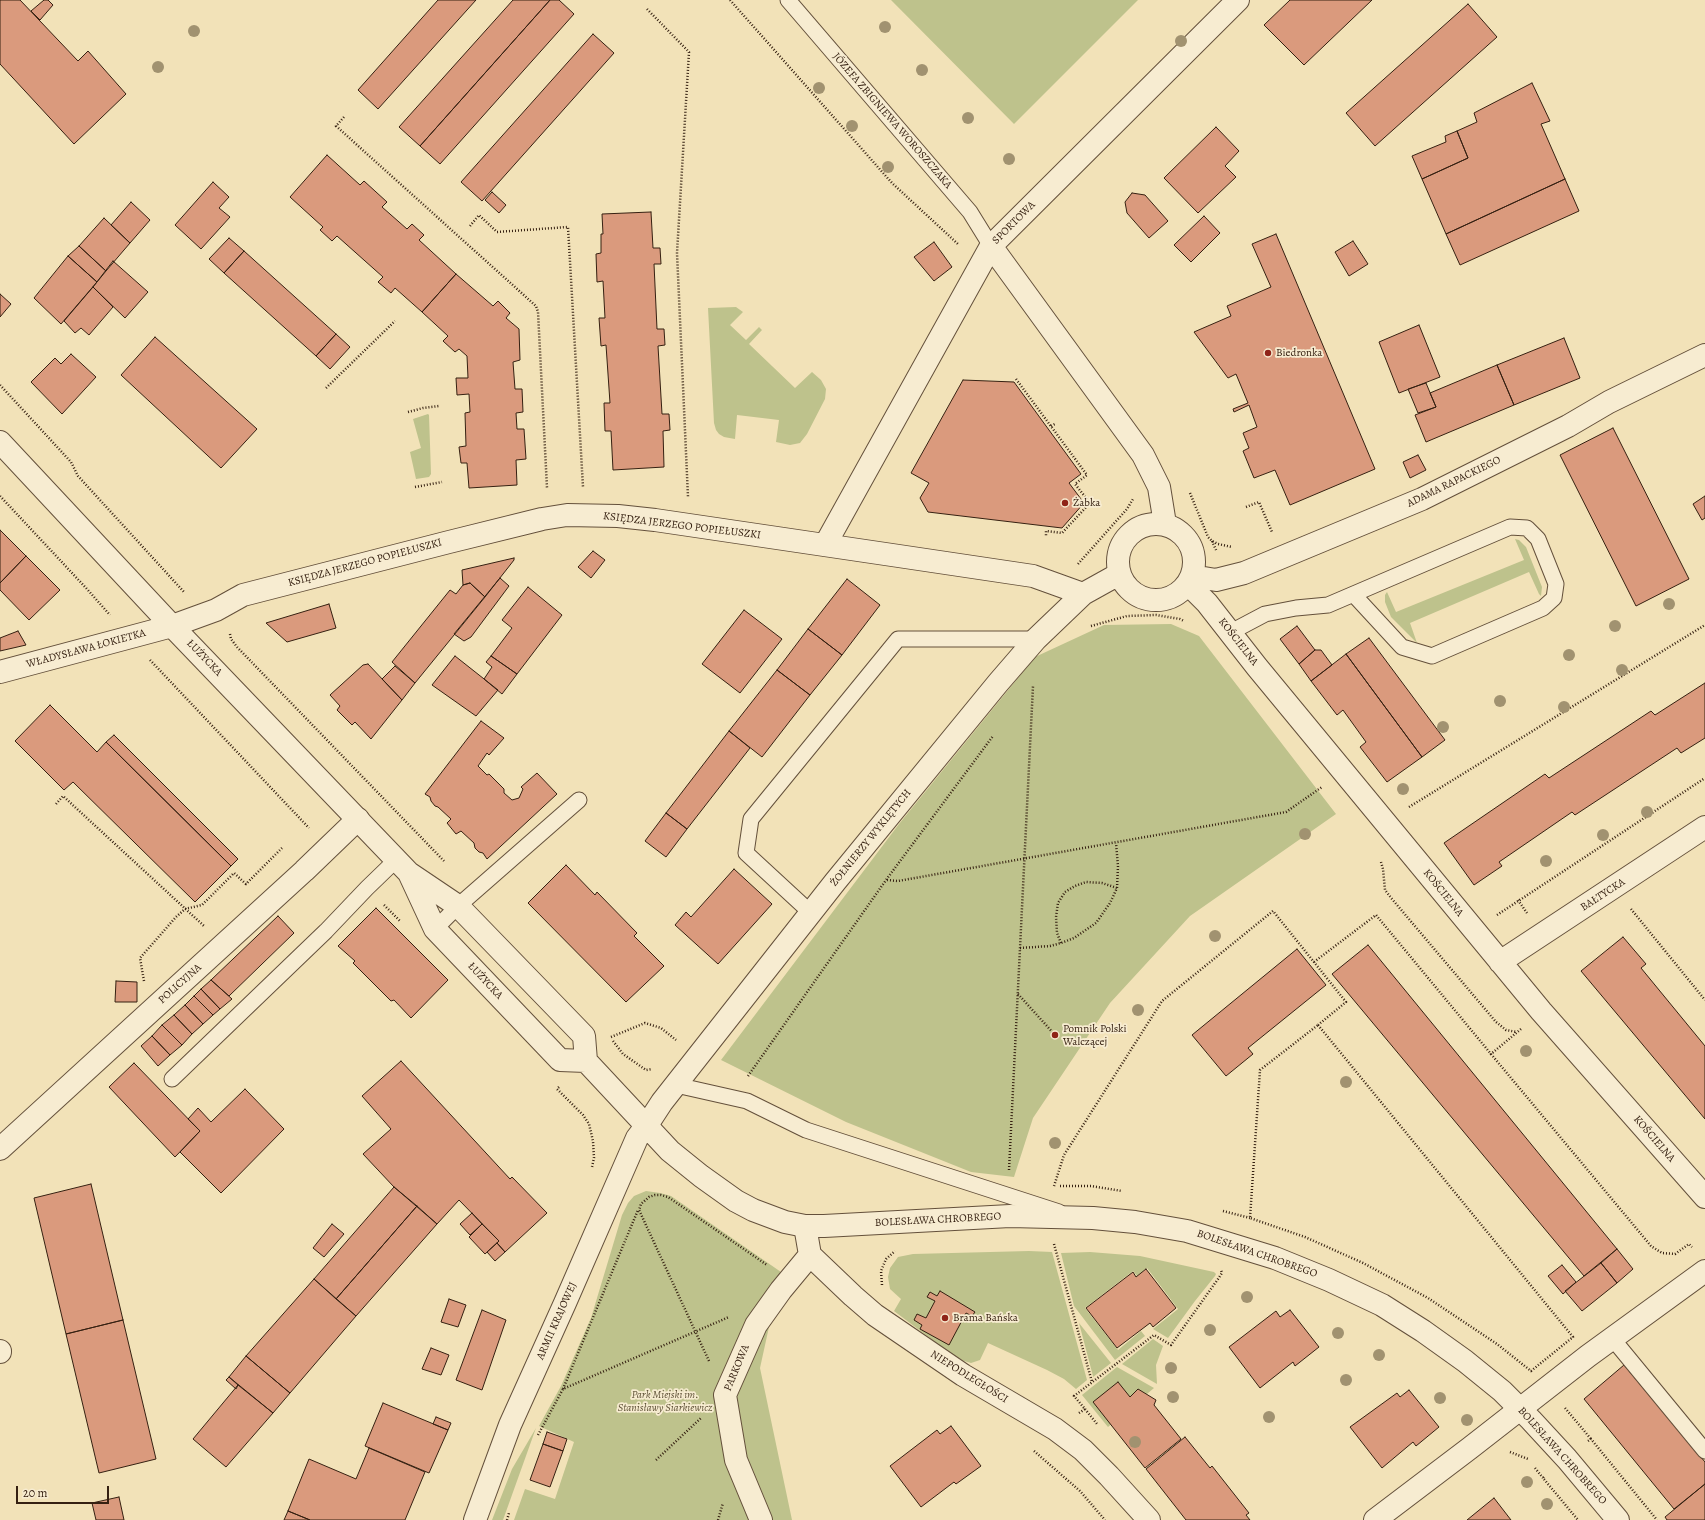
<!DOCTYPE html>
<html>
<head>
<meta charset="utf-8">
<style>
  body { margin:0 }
  #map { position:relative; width:1705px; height:1520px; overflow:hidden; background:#f2e2b8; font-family:Alegreya,serif }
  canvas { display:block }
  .scale { position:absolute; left:16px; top:1486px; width:93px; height:18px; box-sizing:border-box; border:2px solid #352011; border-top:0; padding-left:5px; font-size:12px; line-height:14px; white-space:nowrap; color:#352011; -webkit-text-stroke:3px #f7ecd1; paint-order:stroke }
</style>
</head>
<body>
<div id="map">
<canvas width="1705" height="1520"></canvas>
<div class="scale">20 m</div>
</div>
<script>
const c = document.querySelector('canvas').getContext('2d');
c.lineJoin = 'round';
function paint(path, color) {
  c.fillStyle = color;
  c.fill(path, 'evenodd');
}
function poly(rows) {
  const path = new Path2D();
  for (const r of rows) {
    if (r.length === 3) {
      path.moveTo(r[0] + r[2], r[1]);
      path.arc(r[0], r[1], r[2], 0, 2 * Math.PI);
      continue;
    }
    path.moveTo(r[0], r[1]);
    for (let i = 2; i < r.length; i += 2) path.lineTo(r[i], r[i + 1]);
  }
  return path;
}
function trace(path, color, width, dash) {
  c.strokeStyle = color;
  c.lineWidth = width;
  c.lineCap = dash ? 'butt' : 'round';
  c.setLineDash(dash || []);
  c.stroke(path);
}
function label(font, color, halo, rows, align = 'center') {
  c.font = font + ' Alegreya,serif';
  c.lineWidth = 3.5;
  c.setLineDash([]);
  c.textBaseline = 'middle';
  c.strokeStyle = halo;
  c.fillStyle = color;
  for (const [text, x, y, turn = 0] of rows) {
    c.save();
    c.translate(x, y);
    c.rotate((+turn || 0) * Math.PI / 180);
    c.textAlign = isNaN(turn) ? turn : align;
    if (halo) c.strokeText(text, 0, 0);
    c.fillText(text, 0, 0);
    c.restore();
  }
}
const green = poly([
  [891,0,1138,0,1014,124],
  [736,307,743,312,730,325,746,340,759,327,762,330,749,344,795,388,812,372,821,380,826,389,825,399,807,434,800,443,790,445,776,442,779,420,737,415,735,439,724,437,719,434,716,430,714,423,708,308],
  [428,414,429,415,431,474,429,477,416,479,410,452,421,448,413,419],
  [1515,539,1519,540,1526,547,1542,587,1541,596,1539,594,1529,572,1410,623,1417,643,1391,617,1385,602,1385,595,1387,592,1396,612,1524,560],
  [1171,624,1199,636,1336,814,1190,916,1110,1003,1033,1118,1014,1177,971,1172,846,1122,721,1060,899,824,1035,657,1104,625],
  [646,1191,660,1193,671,1196,781,1272,760,1368,792,1520,514,1520,525,1489,555,1499,574,1442,539,1426,561,1386,591,1318,622,1215,628,1203,634,1196],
  [1029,1251,1052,1252,1087,1380,1076,1389,1064,1379,1047,1370,988,1343,980,1360,971,1363,964,1361,951,1354,894,1311,901,1299,890,1289,888,1277,890,1268,898,1257,913,1254],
  [1090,1252,1140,1256,1214,1272,1216,1274,1215,1276,1195,1301,1168,1338,1153,1329,1178,1309,1147,1268,1137,1276,1133,1271,1085,1308,1118,1350,1141,1331,1145,1336,1115,1360,1074,1306,1061,1253],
  [1079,1323,1111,1363,1093,1377,1093,1376],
  [1153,1339,1163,1346,1156,1365,1157,1384,1122,1364],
  [1117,1367,1154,1388,1108,1427,1082,1395],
  [536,1428,503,1520,492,1520,512,1469]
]);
const building = poly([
  [0,0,20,0,78,61,88,51,126,94,74,144,0,64,0,0],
  [44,0,48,0,53,5,40,20,31,11,44,0],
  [438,0,476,0,378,109,358,90,438,0],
  [513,0,550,0,420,146,399,127,513,0],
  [550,0,559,0,574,14,440,164,420,146,550,0],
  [1290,0,1372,0,1304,65,1264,25,1290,0],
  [1468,4,1497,37,1375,146,1346,113,1468,4],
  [593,34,614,53,482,201,461,182,593,34],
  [1532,83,1550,121,1541,124,1565,179,1446,234,1422,179,1468,158,1457,131,1477,122,1474,113,1532,83],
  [1216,127,1239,151,1225,166,1236,177,1198,213,1164,178,1216,127],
  [1457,131,1468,158,1422,179,1412,156,1446,142,1445,136,1457,131],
  [327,155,360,185,364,181,387,202,382,207,407,229,412,224,424,235,419,240,456,274,422,312,395,288,391,293,378,282,383,277,337,236,332,241,320,230,323,227,290,197,327,155],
  [1565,179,1579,211,1460,265,1446,234,1565,179],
  [213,182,229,197,219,208,230,217,201,249,175,225,213,182],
  [492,192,506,205,499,213,485,200,492,192],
  [1132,193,1145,195,1168,221,1149,238,1127,213,1125,202,1132,193],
  [131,202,150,220,130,243,111,225,131,202],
  [651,212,653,248,660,248,661,264,654,264,657,329,664,329,665,345,658,346,662,414,669,414,670,430,663,431,664,467,613,470,611,431,605,431,604,403,610,403,606,345,601,346,599,318,605,318,603,281,597,282,596,254,601,253,601,234,603,234,602,214,651,212],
  [1204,216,1220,233,1191,262,1174,245,1204,216],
  [104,218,130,243,106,271,79,246,104,218],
  [1276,234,1375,469,1290,505,1275,470,1254,478,1243,451,1249,448,1243,433,1257,427,1249,405,1234,412,1233,409,1248,403,1236,374,1228,378,1194,332,1231,316,1227,306,1271,287,1252,244,1276,234],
  [229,238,244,251,224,273,209,259,229,238],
  [1353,241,1368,264,1349,276,1335,252,1353,241],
  [934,242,952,267,934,281,914,257,934,242],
  [79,246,106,271,97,282,68,256,79,246],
  [244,251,336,334,316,356,224,273,244,251],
  [68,256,97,282,61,324,34,298,68,256],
  [113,261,148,292,125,318,93,287,113,261],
  [456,274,493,306,498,301,510,313,506,318,519,329,520,360,513,362,515,389,522,389,523,412,516,413,517,429,524,429,526,459,516,460,517,485,469,488,467,463,461,463,459,447,466,446,465,413,470,412,469,394,457,395,456,378,468,378,467,356,459,349,455,352,443,341,448,336,422,312,456,274],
  [93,287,113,307,89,335,81,328,75,333,64,321,93,287],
  [0,294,11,304,0,317,0,294],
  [1419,325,1440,377,1399,393,1379,342,1419,325],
  [336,334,350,347,330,369,316,356,336,334],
  [155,337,257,429,221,468,121,375,155,337],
  [1564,338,1580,378,1514,405,1497,365,1564,338],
  [71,354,96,377,62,414,31,382,55,358,61,364,71,354],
  [1497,365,1514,405,1426,442,1415,415,1436,407,1430,393,1497,365],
  [963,380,1014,382,1081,474,1069,483,1084,503,1062,528,928,512,920,498,929,483,911,473,963,380],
  [1426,383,1436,407,1418,413,1408,389,1426,383],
  [1613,428,1689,579,1636,606,1560,455,1613,428],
  [1418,455,1426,470,1410,478,1403,462,1418,455],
  [1705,496,1705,518,1702,520,1693,504,1705,496],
  [0,530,26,556,0,583,0,530],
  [593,551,605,560,591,578,578,567,593,551],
  [26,556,60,590,29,620,0,590,0,583,26,556],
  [514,558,514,560,485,597,470,583,463,585,462,570,514,558],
  [500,578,509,586,471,637,464,641,454,634,500,578],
  [847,579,880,605,842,655,808,629,847,579],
  [470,583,485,597,415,683,392,662,450,590,456,594,463,585,470,583],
  [528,587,562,615,517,674,491,656,512,628,502,620,528,587],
  [329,604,336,628,287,642,266,623,329,604],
  [744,610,782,639,740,693,702,664,744,610],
  [1297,626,1315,650,1299,664,1280,639,1297,626],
  [808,629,842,655,810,695,777,670,808,629],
  [18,631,26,645,0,651,0,638,18,631],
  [1369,638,1445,740,1422,757,1346,654,1369,638],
  [1315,650,1321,650,1332,665,1311,681,1299,664,1315,650],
  [1346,654,1422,757,1387,782,1360,747,1366,742,1343,710,1337,715,1311,681,1346,654],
  [455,656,498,690,476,716,432,685,455,656],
  [491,656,517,674,502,694,484,679,492,667,486,662,491,656],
  [368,664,402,700,371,739,355,722,352,725,337,710,340,706,330,695,363,665,368,664],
  [395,666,415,683,402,700,382,679,395,666],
  [777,670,810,695,762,757,729,731,777,670],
  [1705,683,1705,738,1681,753,1677,748,1575,815,1572,812,1499,862,1502,866,1474,885,1444,843,1545,774,1549,778,1651,711,1655,715,1705,683],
  [50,705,97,752,106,742,231,866,195,902,73,782,64,790,15,741,50,705],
  [481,721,504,738,489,755,487,753,478,766,487,775,489,774,504,789,504,793,512,800,519,798,523,789,521,787,537,773,557,794,487,859,483,853,479,852,475,848,474,843,461,831,456,834,447,823,451,819,438,807,435,806,431,801,430,797,425,794,481,721],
  [729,731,750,748,687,829,666,813,729,731],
  [114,735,238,859,231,866,106,742,114,735],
  [666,813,687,829,666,857,645,841,666,813],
  [566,865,595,895,597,892,637,933,634,936,664,966,626,1002,528,903,566,865],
  [734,869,772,904,718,964,675,925,686,912,691,917,734,869],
  [376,908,448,980,411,1018,394,1000,391,1001,353,963,355,961,338,946,376,908],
  [278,916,294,933,229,996,211,980,278,916],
  [1623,937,1646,964,1641,968,1705,1046,1705,1119,1581,971,1623,937],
  [1368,945,1617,1249,1584,1276,1332,974,1368,945],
  [1297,949,1326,985,1248,1048,1253,1054,1226,1076,1192,1035,1297,949],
  [211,980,232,999,220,1009,201,989,211,980],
  [116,981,137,982,137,1002,115,1002,116,981],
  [201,989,220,1009,213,1015,194,996,201,989],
  [194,996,213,1015,203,1024,185,1005,194,996],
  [185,1005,203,1024,192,1034,174,1015,185,1005],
  [174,1015,192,1034,182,1045,162,1025,174,1015],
  [162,1025,182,1045,170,1055,152,1036,162,1025],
  [152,1036,170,1055,158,1066,141,1046,152,1036],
  [401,1061,510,1179,512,1177,547,1213,505,1252,497,1243,499,1241,459,1200,437,1224,394,1187,363,1154,391,1129,362,1096,401,1061],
  [134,1063,200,1131,175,1157,109,1087,134,1063],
  [245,1089,284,1129,221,1193,180,1152,200,1131,188,1119,198,1108,211,1122,245,1089],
  [91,1184,123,1320,66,1334,34,1198,91,1184],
  [394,1187,417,1206,336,1299,314,1279,394,1187],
  [417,1206,437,1224,356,1316,336,1299,417,1206],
  [472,1213,482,1224,470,1235,460,1224,472,1213],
  [332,1224,344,1234,324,1257,313,1248,332,1224],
  [482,1224,499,1241,485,1254,469,1237,482,1224],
  [497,1243,505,1252,495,1261,487,1252,497,1243],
  [1617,1249,1633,1269,1617,1283,1601,1263,1617,1249],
  [1601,1263,1617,1283,1582,1311,1565,1291,1601,1263],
  [1562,1265,1576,1282,1563,1294,1548,1276,1562,1265],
  [1146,1269,1176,1308,1153,1327,1150,1323,1117,1348,1086,1308,1133,1272,1136,1277,1146,1269],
  [314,1279,356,1316,290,1393,246,1356,314,1279],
  [940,1291,975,1312,972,1316,966,1313,949,1345,920,1329,922,1325,914,1320,917,1314,926,1318,935,1301,927,1297,930,1292,937,1296,940,1291],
  [449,1299,466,1305,458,1327,441,1322,449,1299],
  [482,1310,506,1320,482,1390,456,1380,482,1310],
  [1290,1310,1319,1347,1295,1366,1293,1362,1260,1388,1229,1347,1276,1311,1280,1317,1290,1310],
  [123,1320,156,1459,99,1473,66,1334,123,1320],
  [431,1348,449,1355,441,1375,422,1369,431,1348],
  [246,1356,290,1393,273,1413,229,1377,246,1356],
  [1624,1365,1705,1462,1705,1484,1674,1509,1584,1399,1624,1365],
  [229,1377,238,1385,236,1389,226,1380,229,1377],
  [1118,1382,1130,1397,1138,1389,1156,1400,1154,1405,1181,1439,1145,1468,1093,1402,1118,1382],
  [238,1385,273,1413,226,1467,193,1439,238,1385],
  [1409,1390,1439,1427,1416,1446,1413,1442,1382,1468,1350,1427,1397,1393,1400,1397,1409,1390],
  [383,1403,448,1430,429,1473,365,1446,383,1403],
  [436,1417,451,1423,448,1430,433,1424,436,1417],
  [951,1426,981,1466,956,1484,954,1482,921,1507,890,1466,937,1430,940,1434,951,1426],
  [547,1432,567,1439,563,1451,543,1444,547,1432],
  [1185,1437,1210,1468,1212,1466,1249,1513,1246,1515,1250,1520,1186,1520,1146,1469,1185,1437],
  [543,1444,563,1451,550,1487,530,1480,543,1444],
  [369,1448,425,1472,405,1520,310,1520,288,1511,309,1459,356,1479,369,1448],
  [1705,1484,1705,1520,1667,1520,1665,1517,1705,1484],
  [119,1497,124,1520,96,1520,92,1503,119,1497],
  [1494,1498,1511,1520,1467,1520,1494,1498],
  [288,1511,310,1520,284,1520,288,1511]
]);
const path = poly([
  [730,0,892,183,959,245],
  [647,9,689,52,677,253,688,497],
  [344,117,336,126,536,306,538,312,547,488],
  [470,226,479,215,497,232,568,227,583,487],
  [1016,379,1087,475,1075,484,1090,503,1062,533,1046,531,1046,537],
  [0,385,71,462,78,476,184,592],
  [326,388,395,321],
  [408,412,423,408,439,406],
  [1051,426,1055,424],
  [415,487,442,482],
  [1190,493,1208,537,1212,541,1218,544,1232,547],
  [0,496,87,589,110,615],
  [1246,507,1259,502,1272,532],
  [1212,541,1217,552],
  [1078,564,1127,509,1133,499],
  [1091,626,1127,616,1156,615,1180,619,1184,621],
  [230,634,231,639,237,647,444,861],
  [150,660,309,828],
  [56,804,63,796,204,926],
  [1409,807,1705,625],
  [1381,862,1383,869,1385,890,1392,899,1496,1022,1506,1030,1517,1032],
  [887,880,898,881,1286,812,1322,787],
  [1518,900,1527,913],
  [384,905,400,921],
  [1631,909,1705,1000],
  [1497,915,1705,778],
  [1061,943,1057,933,1056,917,1058,903,1065,892,1075,886,1086,882,1102,883,1117,888],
  [1020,948,1050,946,1061,943,1074,938,1096,923,1110,903,1117,888,1118,866,1116,843],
  [1314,962,1376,915,1491,1054],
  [144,981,140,958,176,917,185,909,202,905,234,873,246,884,282,848],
  [1018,994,1055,1035],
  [1318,1025,1573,1337,1531,1371,1497,1344,1428,1298,1363,1263,1305,1237,1250,1218,1260,1070,1318,1025],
  [1521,1029,1491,1054,1651,1246,1662,1253,1675,1254,1689,1244,1692,1247],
  [611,1037,645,1023,661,1028,676,1040],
  [613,1041,623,1054,646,1070,652,1069],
  [748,1076,886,880,993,736],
  [559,1087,557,1089,583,1115,589,1124,593,1141,594,1158,592,1167],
  [1009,1170,1033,686],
  [1054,1186,1064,1155,1162,1001,1273,911,1346,1002,1318,1025],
  [1060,1186,1091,1186,1122,1191],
  [1223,1211,1250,1218],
  [1054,1244,1092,1382],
  [882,1285,881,1271,886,1259,895,1251],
  [709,1361,639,1210,641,1204,649,1197,655,1195,661,1195,668,1197,767,1265],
  [563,1389,638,1210],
  [1565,1408,1591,1439],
  [1085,1409,1097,1424],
  [1079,1413,1085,1409,1074,1396,1154,1335,1171,1345,1218,1279,1222,1273,1221,1270],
  [538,1435,563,1389,729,1317],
  [1588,1441,1591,1439,1657,1520],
  [1034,1451,1080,1491,1105,1520],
  [1510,1452,1528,1459],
  [656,1460,701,1418],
  [1535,1468,1543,1478],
  [1544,1477,1543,1478,1578,1520],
  [507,1520,509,1513],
  [718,1520,723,1503]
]);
const service = poly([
  [788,0,970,212,991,246],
  [1231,632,1265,614,1296,608,1328,605,1510,527,1527,528,1538,539,1556,584,1554,598,1543,608,1432,656,1402,647,1354,595],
  [811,913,746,853,751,819,898,639,1036,639],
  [435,929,458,906,579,800],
  [172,1079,326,931,367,888,397,859],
  [676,1085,747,1101,806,1130,1059,1212],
  [1612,1338,1705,1451]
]);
const minor = poly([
  [991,246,1143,455,1159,487,1165,524],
  [1156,562,38],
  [825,545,991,246,1238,0],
  [1192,576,1216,580,1244,573,1422,499,1568,426,1609,402,1705,355],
  [1188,584,1207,603,1257,667,1541,1011,1705,1197],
  [0,672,172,626,216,610,243,595,449,542,542,519,567,515,618,516,655,520,892,555,1033,576,1083,594],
  [1500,962,1705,827],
  [647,1125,662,1102,835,882,998,683,1036,639,1083,594,1119,574],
  [0,1149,304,871,358,819],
  [805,1226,810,1255,853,1296,875,1315,963,1375,1055,1429,1083,1450,1109,1476,1149,1520],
  [0,1351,0,1352],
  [761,1520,736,1460,725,1395,756,1325,781,1290,810,1255],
  [1375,1520,1470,1448,1588,1356,1705,1271]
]);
const tertiary = poly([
  [0,442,172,626,409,873,458,906,584,1036,586,1061,670,1151,701,1176,736,1201,753,1210,785,1222,805,1226,824,1226,1010,1216,1093,1218,1135,1222,1187,1231,1275,1258,1329,1280,1382,1305,1423,1331,1465,1361,1502,1391,1531,1420,1567,1459,1618,1520],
  [409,873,435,929,560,1060,586,1061],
  [475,1520,510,1425,565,1303,637,1138,647,1125]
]);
const trees = [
  [885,27],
  [194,31],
  [1181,41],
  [158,67],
  [922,70],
  [819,88],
  [968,118],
  [852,126],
  [1009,159],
  [888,167],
  [1669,604],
  [1615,626],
  [1569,655],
  [1622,670],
  [1500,701],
  [1564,707],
  [1443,727],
  [1403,789],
  [1647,812],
  [1305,834],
  [1603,835],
  [1546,861],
  [1215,936],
  [1138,1010],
  [1526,1051],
  [1346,1082],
  [1055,1143],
  [1247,1297],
  [1210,1330],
  [1338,1333],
  [1379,1355],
  [1171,1368],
  [1346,1380],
  [1173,1397],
  [1440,1398],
  [1269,1417],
  [1467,1420],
  [1135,1442],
  [1527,1482],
  [1547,1504]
];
const markers = [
  [1268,353,4,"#8f2418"],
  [1065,503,4,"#8f2418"],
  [1055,1035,4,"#8f2418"],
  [945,1318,4,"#8f2418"]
];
const streetNames = [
  ["JÓZEFA ZBIGNIEWA WOROSZCZAKA",892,121,49],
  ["SPORTOWA",1014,223,-45],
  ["ADAMA RAPACKIEGO",1454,482,-26],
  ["KSIĘDZA JERZEGO POPIEŁUSZKI",682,526,7],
  ["KSIĘDZA JERZEGO POPIEŁUSZKI",365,563,-15],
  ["KOŚCIELNA",1238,642,52],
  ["WŁADYSŁAWA ŁOKIETKA",86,649,-15],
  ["ŁUŻYCKA",204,658,46],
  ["ŻOŁNIERZY WYKLĘTYCH",871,838,-51],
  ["KOŚCIELNA",1443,893,51],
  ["BAŁTYCKA",1603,895,-33],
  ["ŁUŻYCKA",485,981,47],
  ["POLICYJNA",180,984,-42],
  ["KOŚCIELNA",1654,1139,49],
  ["BOLESŁAWA CHROBREGO",938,1220,-3],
  ["BOLESŁAWA CHROBREGO",1257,1254,19],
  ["ARMII KRAJOWEJ",557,1321,-66],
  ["PARKOWA",737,1368,-67],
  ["NIEPODLEGŁOŚCI",969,1377,32],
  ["BOLESŁAWA CHROBREGO",1562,1456,48]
];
const poiNames = [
  ["Biedronka",1276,353],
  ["Żabka",1073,503],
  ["Pomnik Polski",1063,1029],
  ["Walczącej",1063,1042],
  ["Brama Bańska",953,1318]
];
const parkNames = [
  ["Park Miejski im.",665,1395],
  ["Stanisławy Siarkiewicz",665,1408]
];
paint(green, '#bec28c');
paint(building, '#da9a7d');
trace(building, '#352011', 1);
trace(service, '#64503b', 17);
trace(minor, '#64503b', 24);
trace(tertiary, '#64503b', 24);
trace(path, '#352011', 2.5, [1, 2]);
trace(service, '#f7ecd1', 15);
trace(minor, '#f7ecd1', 22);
trace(tertiary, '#f7ecd1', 22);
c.fillStyle = '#a19270';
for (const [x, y] of trees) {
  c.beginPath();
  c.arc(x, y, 6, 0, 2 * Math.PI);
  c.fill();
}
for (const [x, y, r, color] of markers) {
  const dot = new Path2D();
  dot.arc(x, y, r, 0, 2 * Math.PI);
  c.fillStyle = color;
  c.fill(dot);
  trace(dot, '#f7ecd1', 1.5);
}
label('11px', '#352011', '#f7ecd1', streetNames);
label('11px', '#352011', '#f7ecd1', poiNames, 'left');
label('italic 11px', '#5e5136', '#f7ecd1', parkNames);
</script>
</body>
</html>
